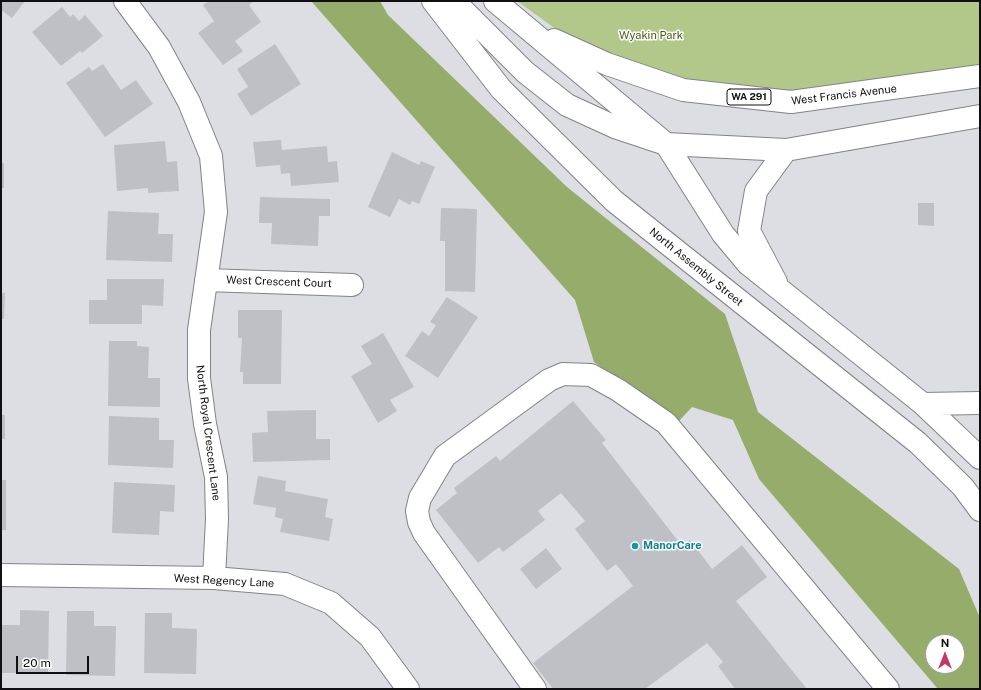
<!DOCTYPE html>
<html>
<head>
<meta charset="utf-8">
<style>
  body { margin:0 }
  #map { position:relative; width:981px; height:690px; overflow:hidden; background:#dddee3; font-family:"Public Sans",sans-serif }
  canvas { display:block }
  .frame { position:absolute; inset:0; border:2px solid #101012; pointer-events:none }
  .north { position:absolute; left:925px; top:634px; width:40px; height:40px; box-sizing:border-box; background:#fff; border:1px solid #9f9fa0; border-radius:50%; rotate:0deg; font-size:11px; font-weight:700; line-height:16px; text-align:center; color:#101012 }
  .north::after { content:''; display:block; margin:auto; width:14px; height:18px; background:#c43766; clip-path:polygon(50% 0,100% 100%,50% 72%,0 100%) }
  .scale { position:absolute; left:16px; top:656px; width:73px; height:18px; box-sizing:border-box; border:2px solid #101012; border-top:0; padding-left:5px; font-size:12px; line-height:14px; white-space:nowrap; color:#101012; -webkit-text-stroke:3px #fff; paint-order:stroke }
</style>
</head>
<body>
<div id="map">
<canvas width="981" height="690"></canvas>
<div class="frame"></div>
<div class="north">N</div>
<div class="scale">20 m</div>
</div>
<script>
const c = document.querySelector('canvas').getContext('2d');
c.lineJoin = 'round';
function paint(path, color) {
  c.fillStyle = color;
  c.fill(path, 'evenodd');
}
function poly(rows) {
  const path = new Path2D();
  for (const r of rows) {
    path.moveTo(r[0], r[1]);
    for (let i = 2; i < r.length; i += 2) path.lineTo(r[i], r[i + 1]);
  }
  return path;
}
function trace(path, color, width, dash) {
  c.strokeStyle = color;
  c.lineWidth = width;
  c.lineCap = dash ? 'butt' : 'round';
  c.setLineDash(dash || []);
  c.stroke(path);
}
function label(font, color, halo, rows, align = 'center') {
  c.font = font + ' "Public Sans",sans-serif';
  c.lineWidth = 3;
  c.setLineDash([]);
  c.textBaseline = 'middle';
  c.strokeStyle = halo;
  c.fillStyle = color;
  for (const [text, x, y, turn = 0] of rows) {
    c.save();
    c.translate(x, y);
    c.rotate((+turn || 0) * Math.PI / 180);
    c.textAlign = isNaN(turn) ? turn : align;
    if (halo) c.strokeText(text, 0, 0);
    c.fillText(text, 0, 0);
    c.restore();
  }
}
const green = poly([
  [517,1,980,1,980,64,831,90,782,94,673,81,575,43]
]);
const forest = poly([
  [311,1,380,1,388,15,567,187,725,314,758,412,959,569,980,618,980,689,938,689,759,479,733,420,692,407,678,422,594,362,575,300],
  [933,642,957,642,957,666,933,666]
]);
const building = poly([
  [1,1,25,1,12,18,1,10],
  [209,1,254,1,249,5,261,22,235,41,243,51,223,65,198,33,214,21,203,5],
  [62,7,70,17,73,14,79,21,85,15,103,36,82,53,80,51,61,66,32,32],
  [275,44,301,84,251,116,237,94,248,87,237,69],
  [103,64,121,90,136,80,153,104,105,137,66,83,89,67,92,71],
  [281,140,282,150,327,146,328,162,337,161,339,182,291,186,290,173,281,174,280,165,256,167,253,142],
  [165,141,167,162,177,161,179,191,148,193,148,188,117,191,114,145],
  [392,152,419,165,421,161,435,167,419,204,412,201,410,205,399,199,390,217,368,207],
  [1,163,4,163,4,188,1,188],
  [260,197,330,199,330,216,319,216,318,246,271,244,272,223,259,223],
  [918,203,934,203,934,226,918,225],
  [441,208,477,209,475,292,445,291,445,241,440,241],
  [108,211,159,213,158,234,173,234,172,262,106,260],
  [107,279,164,279,163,306,142,305,142,324,89,324,89,300,107,300],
  [1,293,5,293,4,319,1,319],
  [447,297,478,317,438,378,405,356,422,331,429,336,436,325,430,322],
  [238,310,282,310,281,384,243,384,243,372,240,372,242,338,238,338],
  [383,333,414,387,390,400,397,411,378,423,351,376,372,364,361,346],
  [109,341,137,341,137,346,149,347,148,378,160,378,160,407,108,406],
  [573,401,606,440,602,443,682,546,690,540,712,569,742,545,767,577,736,601,807,689,735,689,718,666,723,662,707,643,645,689,553,689,533,663,633,586,616,564,607,571,575,529,585,521,561,493,538,511,545,520,503,552,499,547,478,563,436,510,457,493,454,488,496,456,500,461],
  [316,410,316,439,330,439,330,460,253,462,252,433,268,432,267,411],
  [1,415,5,415,5,439,1,439],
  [109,416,159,418,159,440,174,440,173,468,108,465],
  [258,476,286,481,285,491,328,499,325,517,333,519,329,541,280,532,283,519,275,517,276,508,253,504],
  [1,480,6,480,6,530,1,530],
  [114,482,175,485,174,512,160,511,159,535,112,533],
  [546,548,562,569,536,589,520,569],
  [20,610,49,611,48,673,1,673,1,625,20,625],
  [67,611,94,611,94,626,116,626,115,676,66,675],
  [145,613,172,613,172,628,197,629,196,674,144,673]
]);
const minor = poly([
  [125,1,159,47,189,102,211,156,216,212,199,330,199,378,205,424,216,477,217,519,214,578],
  [206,280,352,285],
  [1,575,214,578,285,584,331,603,370,637,408,689],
  [535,689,424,533,419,522,417,511,420,498,445,456,549,380,563,374,591,375,618,390,666,423,888,689]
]);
const major = poly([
  [433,1,501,89,614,201,918,443,963,487,980,510],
  [454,1,525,72,567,105,615,127,666,144,786,150,980,116],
  [495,1,666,144,723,234,748,264,923,404,980,458],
  [554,40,607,64,683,90,791,102,980,76],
  [776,282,749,231,756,191,786,150],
  [923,404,980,403]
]);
const markers = [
  [635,546,4,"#0f9aa8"]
];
const shields = [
  [749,97,44]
];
const shieldNames = [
  ["WA 291",749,97]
];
const parkNames = [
  ["Wyakin Park",651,36]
];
const streetNames = [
  ["West Francis Avenue",844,95,-7],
  ["North Assembly Street",696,267,39],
  ["West Crescent Court",279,282,2],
  ["North Royal Crescent Lane",208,433,83],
  ["West Regency Lane",224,581,3]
];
const cultureNames = [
  ["ManorCare",643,546]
];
paint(green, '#b2c88a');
paint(forest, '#95ac6a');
paint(building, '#bec0c5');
trace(minor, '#828387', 24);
trace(major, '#828387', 24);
trace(minor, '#fff', 22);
trace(major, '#fff', 22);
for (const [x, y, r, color] of markers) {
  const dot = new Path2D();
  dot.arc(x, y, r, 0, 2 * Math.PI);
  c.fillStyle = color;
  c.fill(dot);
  trace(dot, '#fff', 1.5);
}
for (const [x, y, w] of shields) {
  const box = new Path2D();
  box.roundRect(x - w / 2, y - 8, w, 16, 3);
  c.fillStyle = '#fff';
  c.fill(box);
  trace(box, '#101012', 1);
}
label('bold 10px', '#101012', null, shieldNames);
label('11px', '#455a10', '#fff', parkNames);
label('11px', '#101012', '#fff', streetNames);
label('bold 11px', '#0d838f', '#fff', cultureNames, 'left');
</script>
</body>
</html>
